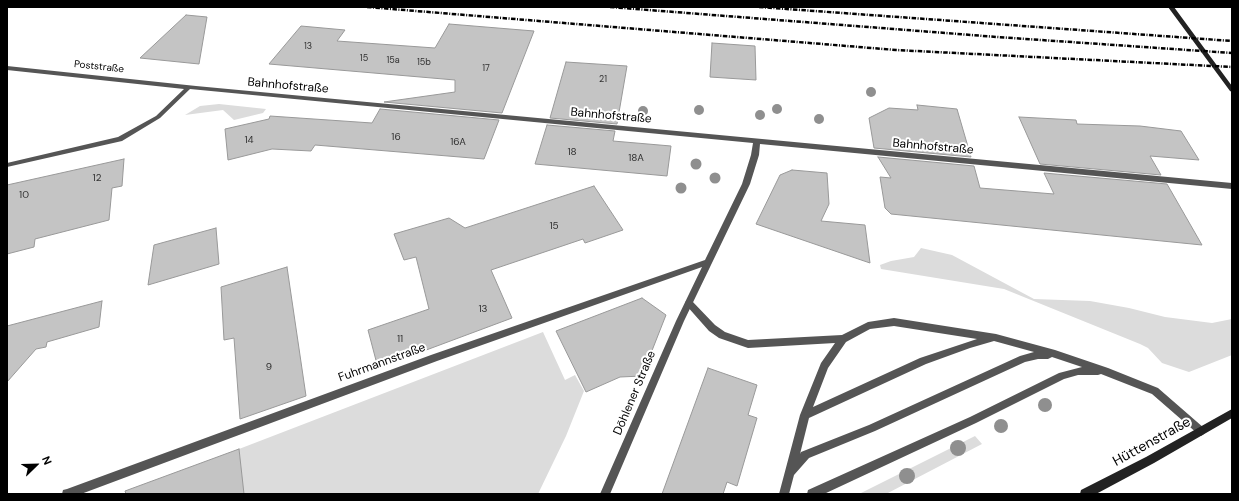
<!DOCTYPE html>
<html>
<head>
<meta charset="utf-8">
<style>
  body { margin:0 }
  #map { position:relative; width:1239px; height:501px; overflow:hidden; background:#fff; font-family:"DM Sans",sans-serif }
  canvas { display:block }
  .frame { position:absolute; inset:0; border:8px solid #000; pointer-events:none }
  .north { position:absolute; left:16px; top:445px; width:40px; height:40px; -webkit-text-stroke:3px #fff; paint-order:stroke; rotate:67deg; font-size:11px; font-weight:700; line-height:16px; text-align:center; color:#000 }
  .north::after { content:''; display:block; margin:auto; width:14px; height:18px; background:#000; clip-path:polygon(50% 0,100% 100%,50% 72%,0 100%) }
</style>
</head>
<body>
<div id="map">
<canvas width="1239" height="501"></canvas>
<div class="frame"></div>
<div class="north">N</div>
</div>
<script>
const c = document.querySelector('canvas').getContext('2d');
c.lineJoin = 'round';
function paint(path, color) {
  c.fillStyle = color;
  c.fill(path, 'evenodd');
}
function poly(rows) {
  const path = new Path2D();
  for (const r of rows) {
    path.moveTo(r[0], r[1]);
    for (let i = 2; i < r.length; i += 2) path.lineTo(r[i], r[i + 1]);
  }
  return path;
}
function trace(path, color, width, dash) {
  c.strokeStyle = color;
  c.lineWidth = width;
  c.lineCap = dash ? 'butt' : 'round';
  c.setLineDash(dash || []);
  c.stroke(path);
}
function label(font, color, halo, rows, align = 'center') {
  c.font = font + ' "DM Sans",sans-serif';
  c.lineWidth = 4;
  c.setLineDash([]);
  c.textBaseline = 'middle';
  c.strokeStyle = halo;
  c.fillStyle = color;
  for (const [text, x, y, turn = 0] of rows) {
    c.save();
    c.translate(x, y);
    c.rotate((+turn || 0) * Math.PI / 180);
    c.textAlign = isNaN(turn) ? turn : align;
    if (halo) c.strokeText(text, 0, 0);
    c.fillText(text, 0, 0);
    c.restore();
  }
}
const green = poly([
  [219,104,266,109,263,113,234,120,223,110,185,115,200,106],
  [921,248,952,255,1034,299,1090,301,1129,308,1165,317,1212,323,1232,319,1232,355,1189,372,1162,363,1148,348,1140,344,1004,289,881,269,880,265,891,261,914,257],
  [543,332,565,380,575,375,584,391,566,436,538,494,243,494,239,449],
  [975,436,982,444,886,494,859,494]
]);
const building = poly([
  [186,15,207,17,199,64,140,58,186,15],
  [449,24,534,31,502,113,384,102,455,92,455,80,269,64,301,26,345,30,337,41,435,48,449,24],
  [712,43,755,46,756,80,710,77,712,43],
  [566,62,627,66,617,124,550,118,566,62],
  [917,105,957,109,971,157,874,148,869,118,889,108,918,110,917,105],
  [380,109,499,120,484,159,315,145,311,151,272,149,228,160,225,129,269,119,270,116,372,123,380,109],
  [1019,117,1076,120,1077,124,1140,126,1181,131,1199,160,1150,156,1161,175,1040,164,1019,117],
  [547,125,615,131,613,141,671,146,667,176,535,164,547,125],
  [878,157,974,166,980,188,1054,194,1044,173,1167,184,1202,245,891,214,885,208,880,177,891,178,878,157],
  [124,159,122,186,112,188,109,220,35,239,34,247,7,254,7,185,124,159],
  [792,170,827,173,829,204,821,221,865,225,870,263,756,224,780,175,792,170],
  [594,186,623,230,585,243,583,239,491,270,512,318,378,368,368,330,429,309,416,257,404,260,394,234,449,218,465,228,594,186],
  [216,228,219,264,148,285,154,245,216,228],
  [287,267,306,396,240,419,234,338,224,340,221,287,287,267],
  [642,298,666,315,642,376,620,377,586,392,556,331,642,298],
  [102,301,99,327,47,342,46,347,36,349,7,382,7,326,102,301],
  [708,368,757,385,748,415,757,418,737,486,727,482,723,494,662,494,708,368],
  [239,449,244,494,126,494,125,491,239,449]
]);
const service = poly([
  [689,300,692,301,715,325,725,332,748,340,842,335,868,322,894,318,996,334,1055,350,1108,368,1158,388,1204,428,1206,431,1204,434,1201,436,1198,434,1152,394,1101,374,1098,375,1078,375,1064,379,976,423,824,494,807,494,808,490,970,417,1059,373,1082,367,1052,357,1048,359,1038,359,1025,362,875,431,809,458,794,475,789,494,779,494,800,415,821,363,835,343,748,348,719,338,709,331,686,305,685,303,686,301,689,300],
  [894,326,977,339,920,358,813,407,828,368,846,342,870,329,894,326],
  [994,341,1034,352,1020,356,869,425,801,452,800,454,809,418,926,364,970,348,994,341]
]);
const minor = poly([
  [7,66,196,86,1232,183,1232,189,760,144,759,155,750,184,684,321,610,494,600,494,676,321,702,267,437,361,81,494,62,494,63,490,67,489,431,355,705,260,742,184,751,155,753,143,190,89,160,118,122,141,7,167,7,163,118,137,156,116,184,89,7,70,7,66]
]);
const secondary = poly([
  [1168,7,1174,7,1232,86,1232,92,1230,91,1168,7],
  [1232,409,1232,418,1154,463,1096,494,1080,494,1081,490,1146,457,1232,409]
]);
const rail = poly([
  [367,7,896,50,1232,67],
  [610,7,997,37,1232,53],
  [759,7,1232,41]
]);
const trees = [
  [871,92,5],
  [777,109,5],
  [699,110,5],
  [643,111,5],
  [760,115,5],
  [819,119,5],
  [696,164,5.5],
  [715,178,5.5],
  [681,188,5.5],
  [1045,405,7],
  [1001,426,7],
  [958,448,8],
  [907,476,8]
];
const farNumbernames = [
  ["13",308,47],
  ["15",364,59],
  ["15a",393,61],
  ["15b",424,63],
  ["17",486,69],
  ["21",603,80]
];
const farStreetnames = [
  ["Poststraße",99,67,6]
];
const numberNames = [
  ["16",396,137],
  ["14",249,140],
  ["16A",458,142],
  ["18",572,152],
  ["18A",636,158],
  ["12",97,178],
  ["10",24,195],
  ["15",554,226],
  ["13",483,309],
  ["11",400,339],
  ["9",269,367]
];
const streetNames = [
  ["Bahnhofstraße",288,86,5],
  ["Bahnhofstraße",611,116,5],
  ["Bahnhofstraße",933,147,5],
  ["Fuhrmannstraße",382,363,-20],
  ["Döhlener Straße",635,393,-67]
];
const nearStreetnames = [
  ["Hüttenstraße",1152,442,-29]
];
paint(green, '#dcdcdc');
paint(building, '#c4c4c4');
trace(building, '#999', 1);
paint(service, '#555');
paint(minor, '#555');
paint(secondary, '#222');
trace(rail, '#000', 2.5, [4.5, 1.5, 1, 1.5]);
c.fillStyle = '#8f8f8f';
for (const [x, y, r] of trees) {
  c.beginPath();
  c.arc(x, y, r, 0, 2 * Math.PI);
  c.fill();
}
label('9px', '#313131', null, farNumbernames);
label('10px', '#000', '#fff', farStreetnames);
label('10px', '#313131', null, numberNames);
label('12px', '#000', '#fff', streetNames);
label('14px', '#000', '#fff', nearStreetnames);
</script>
</body>
</html>
